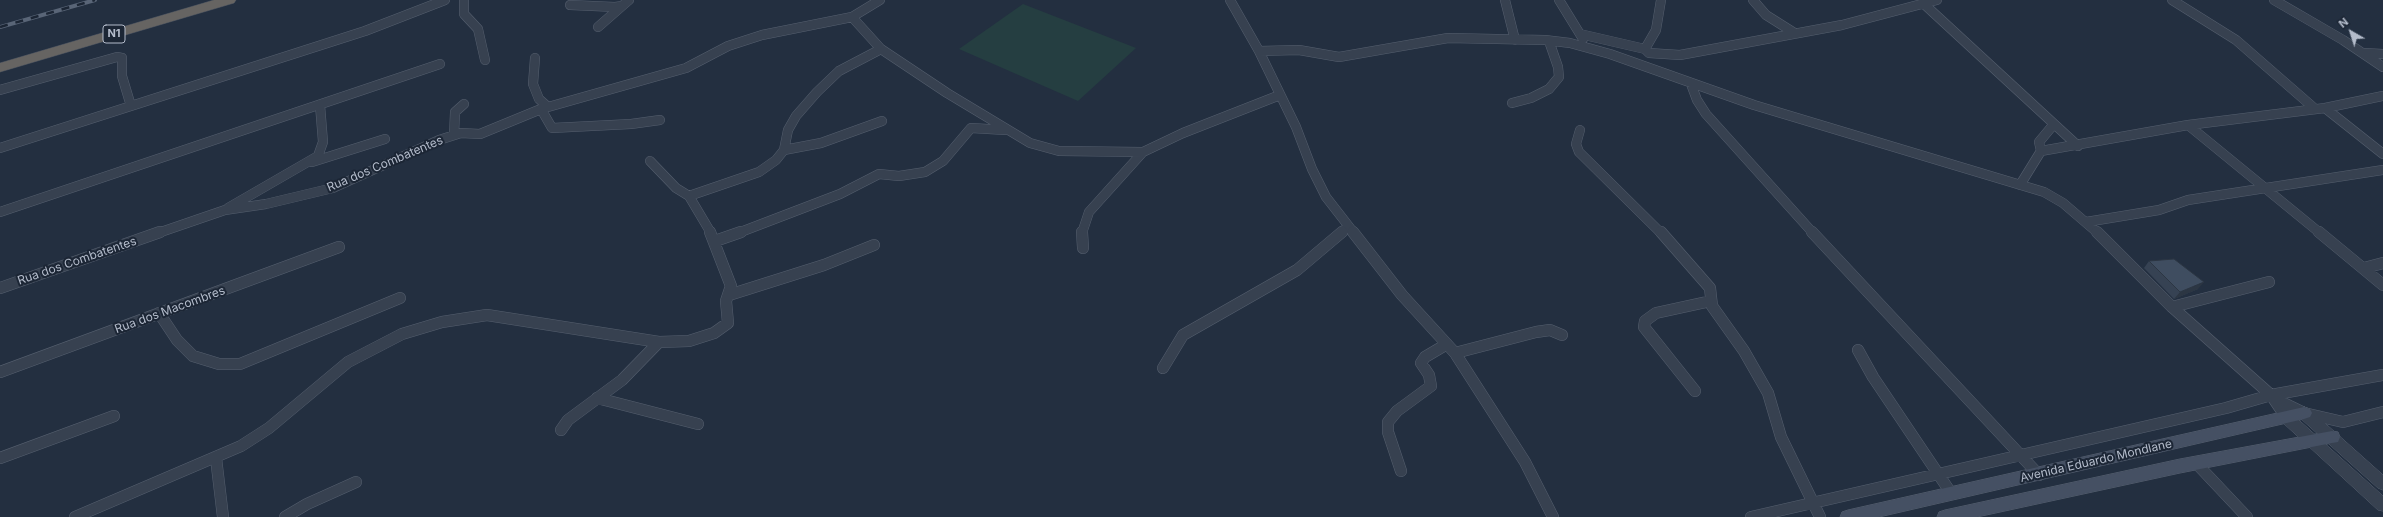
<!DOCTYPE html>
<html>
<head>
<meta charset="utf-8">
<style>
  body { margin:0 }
  #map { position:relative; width:2383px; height:517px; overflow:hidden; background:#232f40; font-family:Inter,sans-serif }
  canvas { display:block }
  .north { position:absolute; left:2331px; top:12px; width:40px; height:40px; -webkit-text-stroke:3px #1c2635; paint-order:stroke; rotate:321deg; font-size:11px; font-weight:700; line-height:16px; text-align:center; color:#b4bccb }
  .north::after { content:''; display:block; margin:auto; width:14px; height:18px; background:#b4bccb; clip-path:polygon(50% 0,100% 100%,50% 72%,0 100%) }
</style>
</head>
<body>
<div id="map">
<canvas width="2383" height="517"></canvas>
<div class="north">N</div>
</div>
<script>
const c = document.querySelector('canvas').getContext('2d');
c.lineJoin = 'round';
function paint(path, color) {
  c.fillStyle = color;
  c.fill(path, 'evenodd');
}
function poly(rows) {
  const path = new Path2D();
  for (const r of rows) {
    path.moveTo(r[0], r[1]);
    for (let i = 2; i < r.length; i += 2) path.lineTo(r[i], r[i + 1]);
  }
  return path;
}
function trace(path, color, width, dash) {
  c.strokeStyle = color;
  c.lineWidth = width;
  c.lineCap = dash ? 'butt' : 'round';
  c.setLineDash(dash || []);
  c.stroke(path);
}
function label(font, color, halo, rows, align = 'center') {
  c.font = font + ' Inter,sans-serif';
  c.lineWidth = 4;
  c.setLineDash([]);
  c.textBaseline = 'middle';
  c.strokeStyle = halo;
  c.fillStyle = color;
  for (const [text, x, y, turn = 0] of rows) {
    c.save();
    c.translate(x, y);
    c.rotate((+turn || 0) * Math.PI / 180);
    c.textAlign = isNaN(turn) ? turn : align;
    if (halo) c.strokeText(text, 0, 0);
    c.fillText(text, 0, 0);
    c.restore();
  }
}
const green = poly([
  [1023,4,1136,48,1078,101,959,49]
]);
const minorFar1 = poly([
  [464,0,464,14,478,29,485,60],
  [1230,0,1259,51,1296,127,1312,169,1326,197,1354,233],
  [1505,0,1515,40],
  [1559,0,1583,39],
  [1753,0,1766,15,1793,32],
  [2172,0,2236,40,2314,108],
  [2274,0,2343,40,2383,67],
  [1924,4,2078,146],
  [570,5,615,7,622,6,629,0],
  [852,17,881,49,947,93,1030,143,1059,151,1143,152],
  [598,27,622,6],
  [1580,34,1645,49,1649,53,1680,55,1842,25,1937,0],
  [1645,49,1656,30,1661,0],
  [1259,51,1299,50,1339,57,1448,38,1545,40,1570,43,1610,54,1754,105,2044,192,2063,203,2098,233],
  [2365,53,2383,54],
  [535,58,533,84,539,99,548,107],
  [1691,84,1697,100,1706,114,1813,233],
  [0,90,117,57,122,58,122,76,131,106],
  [1512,103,1531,98,1549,89,1559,77,1558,67,1549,41],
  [2325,108,2383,154],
  [541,109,552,128,631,124,660,120],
  [2188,125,2320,233],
  [1580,130,1576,144,1579,152,1661,233],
  [454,135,455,112,464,104],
  [0,148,365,31,445,0],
  [784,150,821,143,882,121],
  [2041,151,2039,142,2054,124],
  [650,161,676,188,689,196],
  [312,162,385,139],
  [2020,185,2041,151,2188,125,2325,108,2383,96],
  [228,208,318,156,323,142,320,105],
  [0,212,440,64],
  [2086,222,2159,210,2188,200,2383,170],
  [158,233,225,210,266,204,333,188,439,140,461,133,480,134,541,109,686,68,728,46,762,35,852,17,880,0],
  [711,233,689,196,759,172,776,160,784,150,788,130,796,116,817,92,839,71,881,49],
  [738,233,840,194,879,174,899,176,925,172,943,161,971,128,1005,130],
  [1082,233,1089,212,1143,152,1183,133,1280,95],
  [1340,233,1348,227]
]);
const minor = poly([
  [1082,232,1083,248],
  [1353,232,1402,295,1455,353,1525,462,1553,517],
  [1661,232,1710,288,1712,306,1744,351,1768,393,1781,437,1820,517],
  [1812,232,2039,475],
  [2097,232,2172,307,2271,395,2286,417],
  [2319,232,2383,285],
  [715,241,741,232],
  [2364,268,2383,263],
  [0,288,160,232],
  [729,295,824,265,874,245],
  [2172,307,2269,282],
  [159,313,177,340,193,356,219,364,240,364,400,298],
  [1858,350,1873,377,1951,493],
  [1455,353,1536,332,1550,330,1562,335],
  [1163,368,1183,335,1297,270,1342,232],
  [0,372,339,247],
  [1695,391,1644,327,1645,321,1656,313,1711,301],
  [597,398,698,424],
  [2275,399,2304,413,2343,422,2383,412],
  [561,430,568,420,622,380,659,342],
  [0,458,114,416],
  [216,458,223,517],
  [2196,463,2247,517],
  [1401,471,1388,432,1388,422,1397,411,1431,386,1429,375,1421,363,1425,357,1447,344],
  [75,517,241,446,269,428,348,362,402,334,442,322,487,315,659,342,689,341,714,333,728,323,726,301,731,286,710,232],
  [285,517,307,504,356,482],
  [1751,517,2226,408,2271,395,2383,375]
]);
const tertiary = poly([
  [2304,407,2309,409,2383,475,2383,490,2378,488,2299,417,2297,413,2299,409,2304,407],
  [2286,411,2291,413,2383,496,2383,511,2378,510,2281,421,2279,417,2281,413,2286,411]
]);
const secondary = poly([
  [2304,407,2310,409,2312,413,2310,417,2304,419,1879,517,1840,517,1842,512,1848,510,2304,407],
  [2332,431,2338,432,2340,437,2338,442,2332,443,2180,473,1977,517,1937,517,1939,512,1945,510,2180,459,2332,431]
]);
const trunk = poly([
  [214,0,236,0,234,3,0,72,0,63,214,0]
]);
const rail = poly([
  [0,27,95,0]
]);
const wall = poly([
  [2149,261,2198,289,2174,299,2144,268]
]);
const shadedWall = poly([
  [2204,282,2198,289,2174,299,2180,292]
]);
const building = poly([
  [2174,259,2204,282,2180,292,2149,261,2174,259]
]);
const shields = [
  [114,34,22]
];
const shieldNames = [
  ["N1",114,34]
];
const streetNames = [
  ["Rua dos Combatentes",385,164,-23],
  ["Rua dos Combatentes",77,261,-19],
  ["Rua dos Macombres",170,310,-20],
  ["Avenida Eduardo Mondlane",2096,461,-13]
];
paint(green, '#253e41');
trace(minorFar1, '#555f6e', 10);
trace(minor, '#555f6e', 12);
trace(tertiary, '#555f6e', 1);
trace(secondary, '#555f6e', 1);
trace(trunk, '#424c5b', 1);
trace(minorFar1, '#374150', 9);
trace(minor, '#374150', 11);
paint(tertiary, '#374150');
paint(secondary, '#455063');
paint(trunk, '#666462');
trace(rail, '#596577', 4);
trace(rail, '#1c2635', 2.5, [8]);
paint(wall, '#364253');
paint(shadedWall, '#2c3643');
paint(building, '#3f4d60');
trace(building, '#2c3643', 1);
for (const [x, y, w] of shields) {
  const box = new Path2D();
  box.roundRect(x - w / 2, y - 9, w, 18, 3);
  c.fillStyle = '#1c2635';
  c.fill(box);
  trace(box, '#b4bccb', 1);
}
label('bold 11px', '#b4bccb', null, shieldNames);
label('12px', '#b4bccb', '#1c2635', streetNames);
</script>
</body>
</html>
